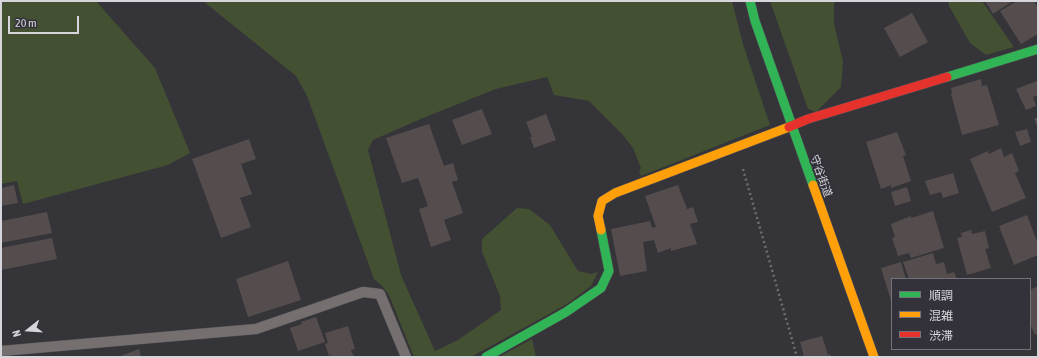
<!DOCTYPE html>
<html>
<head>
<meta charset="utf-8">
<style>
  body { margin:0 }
  #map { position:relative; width:1039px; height:358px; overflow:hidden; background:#343439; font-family:"Asap Condensed","Noto Sans JP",sans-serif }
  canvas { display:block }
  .frame { position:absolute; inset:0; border:2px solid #d6d5db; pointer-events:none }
  .legend { position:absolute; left:891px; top:278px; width:140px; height:72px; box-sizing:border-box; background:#33323b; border:1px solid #74737b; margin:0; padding:5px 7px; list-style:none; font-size:12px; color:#d6d5db }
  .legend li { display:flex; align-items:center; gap:8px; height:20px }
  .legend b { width:20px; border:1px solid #74737b }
  .north { position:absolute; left:8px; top:310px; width:40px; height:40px; -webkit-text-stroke:3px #33323b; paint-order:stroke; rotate:253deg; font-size:11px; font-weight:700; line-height:16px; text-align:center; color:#d6d5db }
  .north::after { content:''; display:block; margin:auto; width:14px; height:18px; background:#d6d5db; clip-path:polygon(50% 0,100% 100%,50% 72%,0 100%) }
  .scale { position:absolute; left:8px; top:16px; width:71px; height:18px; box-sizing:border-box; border:2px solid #d6d5db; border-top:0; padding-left:5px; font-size:12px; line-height:14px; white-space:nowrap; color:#d6d5db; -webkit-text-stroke:3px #33323b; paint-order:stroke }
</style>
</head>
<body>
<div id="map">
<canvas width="1039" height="358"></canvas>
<div class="frame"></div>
<ul class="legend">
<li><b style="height:5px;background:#30b455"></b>順調</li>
<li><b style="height:5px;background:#ff9f0a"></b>混雑</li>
<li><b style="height:5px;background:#e5322d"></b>渋滞</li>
</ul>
<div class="north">N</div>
<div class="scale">20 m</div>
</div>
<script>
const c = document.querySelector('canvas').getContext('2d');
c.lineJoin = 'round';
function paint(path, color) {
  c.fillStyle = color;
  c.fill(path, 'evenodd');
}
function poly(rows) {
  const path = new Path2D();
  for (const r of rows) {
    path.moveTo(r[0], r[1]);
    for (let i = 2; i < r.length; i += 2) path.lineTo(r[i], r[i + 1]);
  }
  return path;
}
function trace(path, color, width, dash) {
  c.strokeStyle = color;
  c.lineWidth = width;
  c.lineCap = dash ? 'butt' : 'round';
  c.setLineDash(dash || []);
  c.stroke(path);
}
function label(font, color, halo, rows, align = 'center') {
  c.font = font + ' "Asap Condensed","Noto Sans JP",sans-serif';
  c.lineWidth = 3.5;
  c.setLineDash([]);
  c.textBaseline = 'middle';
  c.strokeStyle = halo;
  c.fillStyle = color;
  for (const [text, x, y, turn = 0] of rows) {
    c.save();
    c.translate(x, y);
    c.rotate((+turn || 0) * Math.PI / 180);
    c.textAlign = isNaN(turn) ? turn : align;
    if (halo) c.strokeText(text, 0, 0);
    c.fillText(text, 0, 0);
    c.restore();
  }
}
const green = poly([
  [1,1,96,1,155,68,190,153,168,165,23,204,17,181,1,184],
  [203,1,732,1,743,44,770,125,641,176,639,171,641,168,633,148,622,134,589,101,554,95,547,77,496,89,423,118,373,140,368,150,401,275,435,351,458,340,501,310,500,296,482,252,482,239,517,208,529,209,550,225,578,271,591,274,598,272,591,286,567,304,471,357,414,357,389,295,382,286,374,279,307,96,296,76],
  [770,1,836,1,834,3,834,24,843,61,841,87,816,112,808,109],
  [948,1,982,1,1014,47,986,55,970,43,949,6],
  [532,339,536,357,499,357]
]);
const building = poly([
  [985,1,1013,1,993,14],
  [1017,1,1034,1,1038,8,1038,34,1021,44,1000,11],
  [912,13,928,42,900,57,884,28],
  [981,79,982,86,987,85,999,125,962,135,951,94,952,93,951,88],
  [1037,81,1038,95,1033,97,1036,106,1026,110,1016,89],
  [482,109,492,134,462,145,452,120],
  [546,114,556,140,534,148,530,137,532,137,526,122],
  [1038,117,1038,128,1034,119],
  [429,124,444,166,453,163,458,180,452,182,463,213,444,220,451,240,431,247,419,209,428,206,418,178,402,183,386,138],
  [1027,129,1031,142,1020,146,1015,132],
  [897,132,906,155,903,156,911,181,891,188,891,185,881,189,866,142],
  [249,139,256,159,241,164,252,194,240,198,251,227,221,238,192,159],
  [1001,148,1004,157,1012,153,1019,171,1015,173,1026,198,992,212,970,159,988,151,989,154],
  [953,173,959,193,943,198,941,192,930,195,925,181],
  [14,185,18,203,1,206,1,188],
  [678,185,687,209,693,207,698,222,690,224,697,244,671,251,671,248,658,253,654,240,643,242,647,271,620,276,611,229,650,221,652,228,656,227,645,196],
  [907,187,911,201,895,206,891,192],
  [933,211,944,248,911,258,909,253,898,256,892,238,895,237,891,224,911,216,911,218],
  [47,212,52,233,1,243,1,221],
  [1027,215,1038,244,1038,255,1014,265,999,226],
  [971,230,972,234,985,231,989,248,985,249,991,268,967,275,957,238,962,237,961,233],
  [52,238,57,259,1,270,1,248],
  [933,253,936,264,944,262,947,274,954,272,957,279,909,279,903,262],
  [288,261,301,300,248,317,236,279],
  [901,262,906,279,892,279,892,304,881,268],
  [1038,286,1038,334,1035,335,1030,324,1030,290],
  [316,317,325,342,298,351,290,328,302,324,301,322],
  [348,326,355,349,351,350,354,357,332,357,331,355,329,356,325,344,328,343,325,333],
  [822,336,828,355,830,354,831,357,804,357,800,342],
  [139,349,141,357,118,357]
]);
const path = poly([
  [743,169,797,357]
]);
const lane = poly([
  [1,351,256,329,363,292,380,294,406,357]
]);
const fast = poly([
  [750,1,755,21,813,185],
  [947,77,1038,49],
  [486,357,566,312,601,288,609,271,601,230]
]);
const slow = poly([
  [813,185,874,357],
  [601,230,598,216,602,201,615,193,789,127]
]);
const jam = poly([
  [789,127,808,119,947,77]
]);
const streetNames = [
  ["守谷街道",821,176,70]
];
paint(green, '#435032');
paint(building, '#554c4d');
trace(lane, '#525255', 11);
trace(fast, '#525255', 10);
trace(slow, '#525255', 10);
trace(jam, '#525255', 10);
trace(path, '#716e6f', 2.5, [2, 3]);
trace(lane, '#75706f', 10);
trace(fast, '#30b455', 9);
trace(slow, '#ff9f0a', 9);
trace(jam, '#e5322d', 9);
label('11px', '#d6d5db', '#33323b', streetNames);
</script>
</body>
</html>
